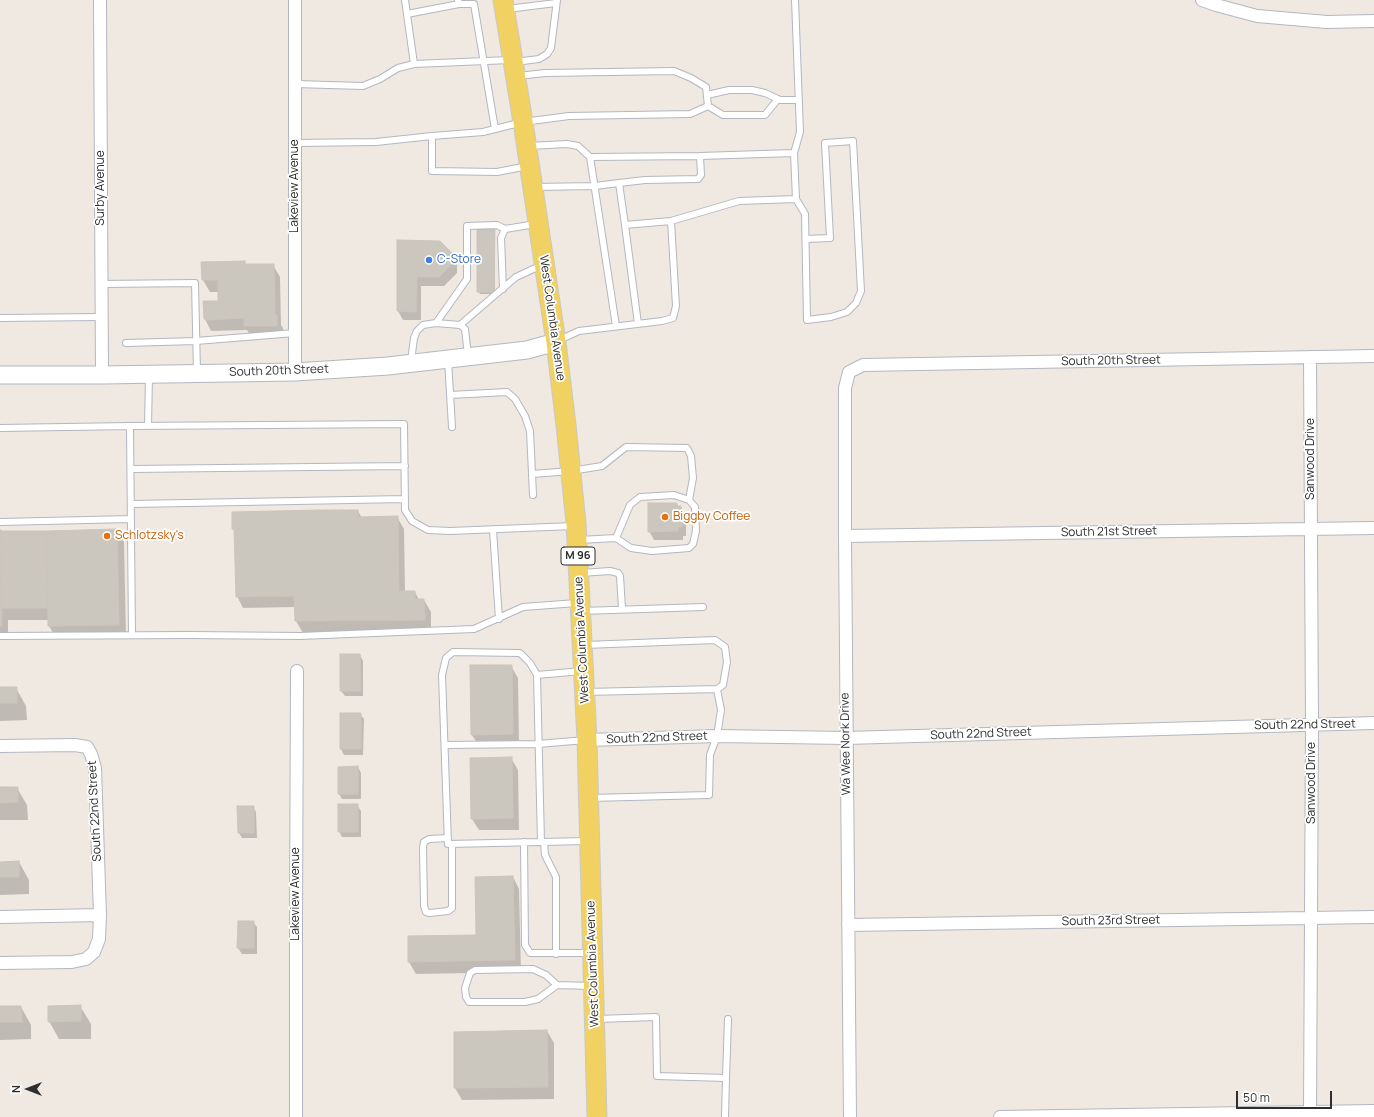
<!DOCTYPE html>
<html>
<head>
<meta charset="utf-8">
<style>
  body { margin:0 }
  #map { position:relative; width:1374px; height:1117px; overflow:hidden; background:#efe9e1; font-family:Manrope,sans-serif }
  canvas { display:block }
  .north { position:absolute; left:8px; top:1069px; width:40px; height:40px; -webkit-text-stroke:3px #fff; paint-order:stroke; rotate:270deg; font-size:11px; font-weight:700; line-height:16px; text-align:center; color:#2e2e2e }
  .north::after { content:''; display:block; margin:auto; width:14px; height:18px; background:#2e2e2e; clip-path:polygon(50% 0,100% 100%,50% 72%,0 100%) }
  .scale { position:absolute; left:1236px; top:1091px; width:96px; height:18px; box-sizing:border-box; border:2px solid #2e2e2e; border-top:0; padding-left:5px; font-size:12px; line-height:14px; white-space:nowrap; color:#2e2e2e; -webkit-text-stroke:3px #fff; paint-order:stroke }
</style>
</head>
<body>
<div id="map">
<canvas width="1374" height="1117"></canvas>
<div class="north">N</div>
<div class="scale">50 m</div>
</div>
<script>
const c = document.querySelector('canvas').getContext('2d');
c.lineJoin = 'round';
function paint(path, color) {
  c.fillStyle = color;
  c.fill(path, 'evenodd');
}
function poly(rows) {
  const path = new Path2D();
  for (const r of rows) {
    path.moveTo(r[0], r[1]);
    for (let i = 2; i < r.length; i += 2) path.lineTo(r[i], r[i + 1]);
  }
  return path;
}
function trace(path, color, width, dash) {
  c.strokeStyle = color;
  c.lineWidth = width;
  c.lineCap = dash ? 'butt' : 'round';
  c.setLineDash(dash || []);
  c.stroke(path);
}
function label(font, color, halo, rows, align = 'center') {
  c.font = font + ' Manrope,sans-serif';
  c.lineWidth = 3.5;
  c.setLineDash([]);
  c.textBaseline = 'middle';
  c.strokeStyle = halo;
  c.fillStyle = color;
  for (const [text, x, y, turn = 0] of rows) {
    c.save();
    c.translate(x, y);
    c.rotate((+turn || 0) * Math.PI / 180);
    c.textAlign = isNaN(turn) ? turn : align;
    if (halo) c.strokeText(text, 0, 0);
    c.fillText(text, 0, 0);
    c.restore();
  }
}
const shadow = poly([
  [494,229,495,232,495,294,480,294,478,291],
  [398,241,451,253,457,263,457,273,444,286,421,286,421,320,403,320,398,311],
  [244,262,246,265,273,265,280,277,281,325,283,328,283,337,252,338,247,330,211,331,205,319,220,302,219,292,210,292,203,280,202,263],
  [677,504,678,507,681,507,686,516,686,536,683,536,683,540,654,540,649,531],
  [358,511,362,518,397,517,404,529,405,592,415,592,419,600,424,600,431,612,431,631,303,633,296,621,296,607,243,608,237,596,236,532,233,529],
  [117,530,124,542,126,637,56,638,49,626,49,620,8,620,8,638,0,638,0,531,47,532],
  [360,655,363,661,363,696,345,696,341,691],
  [511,666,518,678,519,746,479,746,472,735],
  [0,688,16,688,26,706,27,720,0,721],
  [341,714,360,714,364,719,363,755,344,755,341,749],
  [511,758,518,770,519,830,479,830,472,819],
  [358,767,361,773,361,799,342,799,339,794],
  [0,788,17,788,27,805,28,820,0,820],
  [357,805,361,811,361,837,342,837,339,831],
  [253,807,256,812,257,838,242,838,239,833],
  [19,862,29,880,29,894,0,895,0,863],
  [513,877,519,889,521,972,416,974,409,962,477,936],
  [239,922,253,922,257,927,257,954,242,954,238,948],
  [80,1006,91,1024,91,1039,59,1039,49,1021],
  [0,1007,21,1007,31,1025,31,1039,0,1040],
  [547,1031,554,1043,554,1099,462,1100,455,1088,455,1033]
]);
const building = poly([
  [477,228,495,228,494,292,477,292,477,228],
  [397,240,440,241,452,253,452,264,439,277,417,277,416,312,397,311,397,240],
  [245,261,245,264,274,264,275,315,277,315,277,326,244,326,244,318,207,320,204,319,203,301,218,301,218,280,202,280,201,262,245,261],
  [648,503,677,503,677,506,681,506,682,527,678,527,678,531,648,532,648,503],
  [318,510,358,510,358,517,398,516,399,591,415,591,415,599,424,599,425,620,295,621,294,596,236,597,234,529,232,529,232,512,318,510],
  [117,529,119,625,48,626,47,531,117,529],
  [0,530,1,530,2,626,0,626,0,530],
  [1,531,47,531,47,608,1,608,1,531],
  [340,654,360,654,361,691,340,691,340,654],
  [470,665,512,665,513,734,471,735,470,665],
  [0,687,17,687,17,703,0,703,0,687],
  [340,713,361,713,361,749,340,749,340,713],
  [512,757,513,818,471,819,470,758,512,757],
  [358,766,358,794,338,794,338,767,358,766],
  [0,787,18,787,18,802,0,803,0,787],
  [338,804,358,804,358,832,338,832,338,804],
  [237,806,254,806,254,833,238,833,237,806],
  [19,861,19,877,0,877,0,862,19,861],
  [513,876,515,960,408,962,408,936,476,935,475,877,513,876],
  [238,921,254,921,254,948,237,948,238,921],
  [81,1005,81,1021,48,1022,48,1006,81,1005],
  [0,1006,21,1006,22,1022,0,1022,0,1006],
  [547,1030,548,1087,454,1088,454,1032,547,1030]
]);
const service = poly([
  [405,0,414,64],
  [458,0,459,4,474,4,495,129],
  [507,9,556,3],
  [407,14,459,4],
  [515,62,539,59,547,54,551,48,557,0],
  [518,76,545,73,674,71,691,78,706,87,708,106,690,114,569,116,523,122,483,132,432,136,432,171,497,172,528,166],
  [295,84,363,86,380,79,398,68,414,64,510,60],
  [707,95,729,90,752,90,765,93,780,100,799,100],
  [708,106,723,115,765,115,778,99],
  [295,143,376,142,432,136],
  [528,146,567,144,578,146,590,157],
  [794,153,800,132,795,0],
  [619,183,645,180,698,179,701,175,700,156],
  [535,187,595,186,619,183,625,225,671,221],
  [796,199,805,214,807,320,831,317,847,312,856,303,861,291,853,141,825,143,830,238,806,239],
  [625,225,638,324],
  [101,284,195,283,197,372],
  [503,289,501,238,505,229,536,224],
  [0,318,101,317],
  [436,323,467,279,467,226,497,225,505,229],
  [460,325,516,277,542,265],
  [559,340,579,331,662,321,673,318,676,306,671,221,739,201,796,199,794,153,700,156,590,157,616,326],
  [126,343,196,341,295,333],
  [448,360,452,427],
  [411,361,414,338,417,331,423,325,436,323,460,325,465,329,468,356],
  [450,395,507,392,515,399,525,416,530,431,533,495],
  [130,426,132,635],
  [148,426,149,376],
  [0,428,130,426,404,424,405,510,412,521,428,530,450,531,573,526],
  [131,469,405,466],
  [532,474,571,471,602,466,626,447,687,448,691,456,693,478,689,500],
  [132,504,405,499],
  [0,522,131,519],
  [493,530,499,619],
  [579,540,616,538,631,548,652,551,689,548,693,544,696,531,695,507,689,500,674,495,640,497,630,505,616,538],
  [581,573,610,571,618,573,620,576,622,609],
  [582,611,703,607],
  [0,636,189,635,300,636,474,629,523,607,577,603],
  [585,645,715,640,725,647,727,662,723,685,717,689,586,692],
  [582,671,537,675,530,663,520,653,453,652,446,658,442,675,448,844,587,841],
  [537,675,541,842],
  [445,745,538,744,586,740],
  [590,798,709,795,710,755,717,736,721,710,717,689],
  [448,838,429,839,424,842,423,847,424,906,426,912,430,913,448,911,452,908,452,844],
  [524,842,525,945,530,953,590,953],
  [544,842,545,855,556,877,556,954],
  [557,985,546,975,533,969,475,970,470,973,465,988,466,997,469,1002,525,1002,538,999,557,985,592,986],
  [597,1019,656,1017,657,1076,726,1078,725,1117],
  [726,1078,728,1019]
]);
const minor = poly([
  [100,0,102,375],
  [295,0,295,372],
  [1202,0,1216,5,1257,16,1327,22,1374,21],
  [845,536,1374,528],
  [587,740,717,736,846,738,1374,723],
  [0,746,75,745,87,747,91,754,95,768,100,915,99,939,94,952,86,959,72,962,0,963],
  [0,917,100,915],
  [848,925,1374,917],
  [1310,1112,1312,724,1310,357],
  [296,1117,296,925,297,671],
  [850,1117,845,536,845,388,849,372,863,365,1374,356],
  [1000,1117,1374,1111]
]);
const secondary = poly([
  [0,375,102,375,295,372,388,366,527,350,556,342]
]);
const primary = poly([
  [503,0,523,122,556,342,566,425,576,523,587,740,597,1117]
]);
const markers = [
  [429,260,4,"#3f7fe0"],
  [665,517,4,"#e8710a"],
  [107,536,4,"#e8710a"]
];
const shields = [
  [578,556,34]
];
const shieldNames = [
  ["M 96",578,556]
];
const streetNames = [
  ["Lakeview Avenue",295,186,-90],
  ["Surby Avenue",101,188,-90],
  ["West Columbia Avenue",552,318,82],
  ["South 20th Street",1111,361,-1],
  ["South 20th Street",279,371,-2],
  ["Sanwood Drive",1311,459,-90],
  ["South 21st Street",1109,532,-1],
  ["West Columbia Avenue",582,640,-93],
  ["South 22nd Street",1305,725,-1],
  ["South 22nd Street",981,734,-2],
  ["South 22nd Street",657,738,-2],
  ["Wa Wee Nork Drive",846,744,-91],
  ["Sanwood Drive",1312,783,-90],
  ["South 22nd Street",95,811,-93],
  ["Lakeview Avenue",296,894,-90],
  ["South 23rd Street",1111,921,-1],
  ["West Columbia Avenue",593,964,-92]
];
const shopNames = [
  ["C-Store",437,260]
];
const foodNames = [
  ["Biggby Coffee",673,517],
  ["Schlotzsky's",115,536]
];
paint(shadow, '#0003');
paint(building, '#cbc7bf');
trace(building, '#cbc5ba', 1);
trace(service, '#b4b7c1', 8);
trace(minor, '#b4b7c1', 14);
trace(secondary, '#b4b7c1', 19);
trace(primary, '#c9c9c9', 21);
trace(service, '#fff', 6);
trace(minor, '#fff', 12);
trace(secondary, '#fff', 17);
trace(primary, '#f2d163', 19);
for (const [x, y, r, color] of markers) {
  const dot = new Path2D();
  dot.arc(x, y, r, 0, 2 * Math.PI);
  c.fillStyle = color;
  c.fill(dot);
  trace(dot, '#fff', 1.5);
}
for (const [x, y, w] of shields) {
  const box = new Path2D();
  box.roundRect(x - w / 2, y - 9, w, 18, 3);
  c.fillStyle = '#fff';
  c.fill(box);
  trace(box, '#2e2e2e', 1);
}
label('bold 11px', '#2e2e2e', null, shieldNames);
label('12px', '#2e2e2e', '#fff', streetNames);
label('12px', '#366cbe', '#fff', shopNames, 'left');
label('12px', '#c56008', '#fff', foodNames, 'left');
</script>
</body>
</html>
